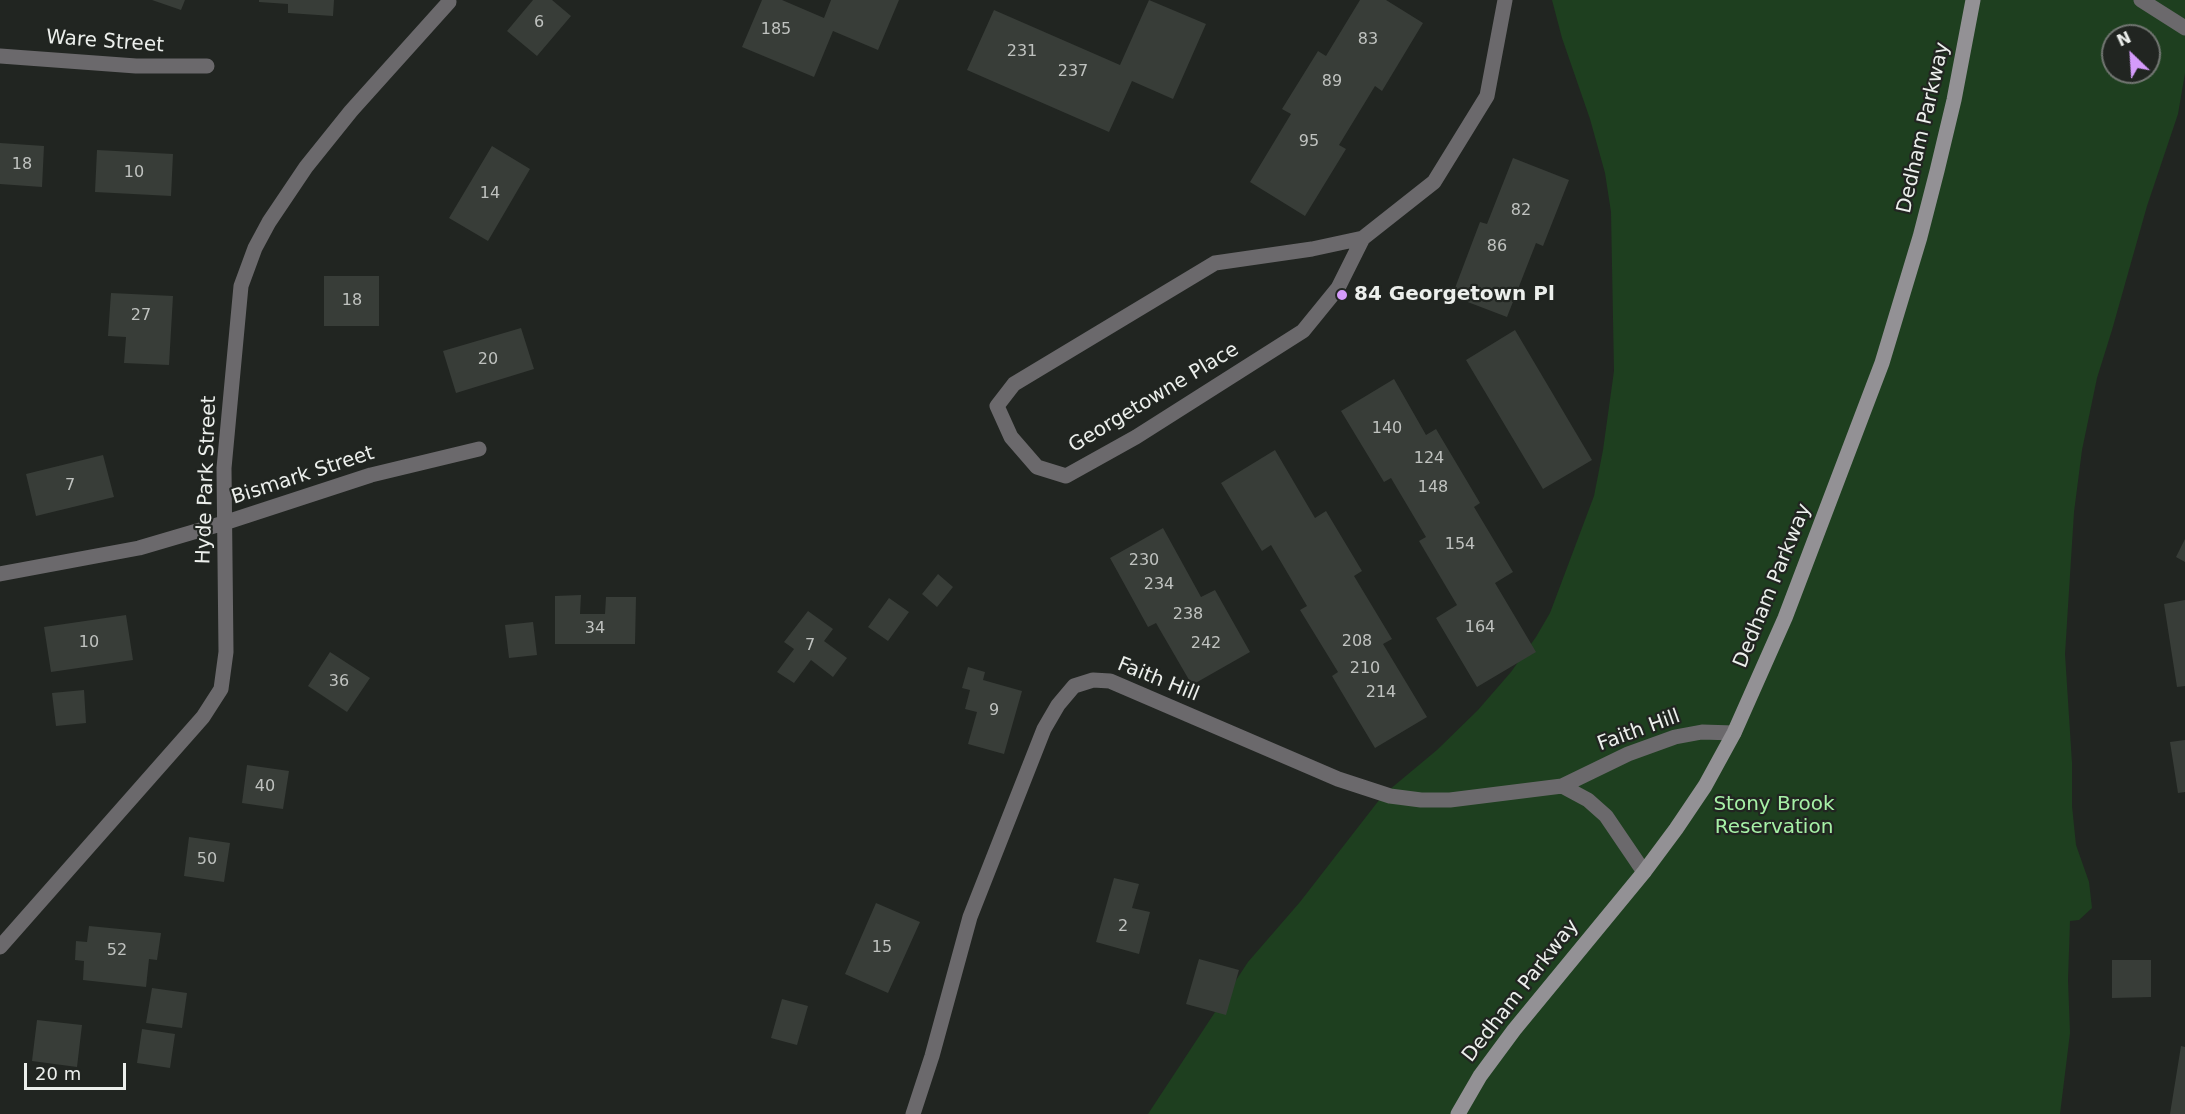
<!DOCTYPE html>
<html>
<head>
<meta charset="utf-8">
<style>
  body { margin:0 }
  #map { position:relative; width:2185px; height:1114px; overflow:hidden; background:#212521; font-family:"DejaVu Sans",sans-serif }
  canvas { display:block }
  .north { position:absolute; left:2101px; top:24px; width:60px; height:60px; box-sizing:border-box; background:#212521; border:2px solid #727672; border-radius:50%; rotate:335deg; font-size:16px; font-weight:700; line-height:24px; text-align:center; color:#ecefec }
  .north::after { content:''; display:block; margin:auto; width:21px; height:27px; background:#d59bfb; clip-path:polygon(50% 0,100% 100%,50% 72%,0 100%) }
  .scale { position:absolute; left:24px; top:1063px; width:102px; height:27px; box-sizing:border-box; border:3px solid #ecefec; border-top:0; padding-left:8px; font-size:18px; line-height:21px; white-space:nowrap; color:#ecefec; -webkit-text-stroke:4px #212521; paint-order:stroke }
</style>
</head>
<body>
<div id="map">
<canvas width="2185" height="1114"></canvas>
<div class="north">N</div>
<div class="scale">20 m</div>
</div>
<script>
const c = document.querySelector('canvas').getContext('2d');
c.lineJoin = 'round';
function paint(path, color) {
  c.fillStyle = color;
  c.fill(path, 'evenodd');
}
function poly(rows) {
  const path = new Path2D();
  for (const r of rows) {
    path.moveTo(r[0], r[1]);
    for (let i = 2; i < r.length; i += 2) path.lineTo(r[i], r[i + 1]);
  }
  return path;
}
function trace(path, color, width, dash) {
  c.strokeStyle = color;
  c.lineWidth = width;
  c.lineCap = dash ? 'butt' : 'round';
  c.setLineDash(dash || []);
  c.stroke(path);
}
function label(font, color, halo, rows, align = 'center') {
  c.font = font + ' "DejaVu Sans",sans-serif';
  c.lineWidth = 4.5;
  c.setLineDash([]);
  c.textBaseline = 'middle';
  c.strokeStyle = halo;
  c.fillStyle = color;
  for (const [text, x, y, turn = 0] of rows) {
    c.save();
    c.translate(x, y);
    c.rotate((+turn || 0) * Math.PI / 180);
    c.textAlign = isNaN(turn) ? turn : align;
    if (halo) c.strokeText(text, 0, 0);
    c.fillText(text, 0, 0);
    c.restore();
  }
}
const green = poly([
  [1552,0,2185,0,2185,73,2178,114,2147,206,2112,330,2097,378,2082,450,2074,512,2065,654,2072,763,2072,806,2076,845,2089,882,2092,908,2079,920,2070,921,2068,980,2070,1033,2060,1114,1148,1114,1248,962,1300,902,1383,795,1437,750,1478,710,1511,672,1536,637,1550,613,1594,496,1603,450,1614,371,1611,212,1605,173,1590,119,1562,38],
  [2113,36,2149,36,2149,72,2113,72]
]);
const building = poly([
  [152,0,185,0,181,10],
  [259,0,334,0,333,16,288,13,288,4,259,2],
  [533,0,552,0,571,16,537,56,507,31],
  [762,0,782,0,824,18,831,0,899,0,878,50,833,31,814,77,742,47],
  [1149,0,1206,24,1173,99,1132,81,1109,132,967,70,994,10,1120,65],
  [1360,0,1386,0,1423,23,1382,91,1375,86,1339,145,1346,149,1305,216,1250,182,1291,114,1282,109,1318,51,1326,56],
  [0,143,44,146,42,187,0,184],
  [492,146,530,169,488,241,449,218],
  [97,150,173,154,171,196,95,192],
  [1513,158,1569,180,1543,246,1536,243,1507,317,1452,296,1480,222,1487,224],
  [324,276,379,276,379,326,324,326],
  [111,293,173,296,169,365,124,363,126,337,108,336],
  [521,328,534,369,456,393,443,351],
  [1515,330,1592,460,1543,489,1466,360],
  [1394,379,1426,435,1436,429,1480,503,1474,507,1513,572,1495,583,1536,652,1477,687,1436,618,1457,605,1419,541,1426,537,1391,478,1384,482,1341,411],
  [1275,450,1315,518,1326,511,1362,571,1354,576,1392,639,1383,644,1427,717,1375,748,1332,676,1338,672,1300,610,1307,606,1271,545,1262,551,1221,483],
  [103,455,114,497,36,516,26,474],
  [1163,528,1201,597,1215,590,1250,652,1192,685,1156,623,1148,627,1110,558],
  [2185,539,2185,562,2176,557],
  [938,574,953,587,937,607,922,594],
  [581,595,580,614,605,614,606,597,636,597,635,644,555,644,555,596],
  [889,598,909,612,888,641,868,627],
  [2185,600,2185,686,2177,687,2164,604],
  [808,611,833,629,824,641,847,658,833,677,811,660,794,683,777,672,794,649,784,642],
  [126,615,133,660,51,672,44,627],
  [533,622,537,655,509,658,505,625],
  [330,652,370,678,347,712,308,686],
  [968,667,985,672,983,680,1022,691,1004,754,968,744,977,712,965,709,970,690,962,688],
  [84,690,86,723,56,726,52,693],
  [2185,740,2185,792,2178,793,2170,742],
  [247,765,289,771,283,809,242,803],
  [189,837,230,843,224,882,184,876],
  [1114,878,1139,884,1132,908,1150,912,1139,954,1096,942],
  [876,903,920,922,888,993,845,974],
  [89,926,161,933,157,960,149,959,146,987,83,980,84,961,75,960,76,941,87,942],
  [1199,959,1239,970,1226,1015,1186,1004],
  [2112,960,2151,960,2151,997,2112,998],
  [152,988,187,993,182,1028,146,1023],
  [782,999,808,1006,797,1045,771,1038],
  [37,1020,82,1025,77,1067,32,1061],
  [142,1029,175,1034,170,1068,137,1063],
  [2181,1046,2185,1047,2185,1114,2170,1114]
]);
const minor = poly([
  [0,56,136,66,207,66],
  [1363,238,1312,249,1215,263,1014,384,997,406,1011,437,1037,467,1066,476,1136,437,1303,331,1338,288,1363,238,1434,182,1487,96,1505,0],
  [0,574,139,548,224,523,371,475,479,449],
  [1644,872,1606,816,1588,800,1562,786,1628,754,1675,737,1702,732,1734,733],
  [0,947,203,717,221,689,226,652,224,468,241,286,255,248,269,222,306,167,351,111,449,2],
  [913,1114,932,1056,970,917,1044,729,1058,705,1074,686,1093,680,1110,681,1338,779,1390,796,1421,800,1450,800,1562,786]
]);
const tertiary = poly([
  [2141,0,2185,28]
]);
const secondary = poly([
  [1458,1114,1480,1076,1514,1030,1644,872,1676,829,1705,786,1734,733,1785,618,1882,363,1920,237,1937,171,1954,100,1973,0]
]);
const markers = [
  [1342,295,6,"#d59bfb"]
];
const numberNames = [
  ["6",539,23],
  ["185",776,30],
  ["83",1368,40],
  ["231",1022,52],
  ["237",1073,72],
  ["89",1332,82],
  ["95",1309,142],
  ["18",22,165],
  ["10",134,173],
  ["14",490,194],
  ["82",1521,211],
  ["86",1497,247],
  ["18",352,301],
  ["27",141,316],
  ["20",488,360],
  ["140",1387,429],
  ["124",1429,459],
  ["7",70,486],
  ["148",1433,488],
  ["154",1460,545],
  ["230",1144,561],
  ["234",1159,585],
  ["238",1188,615],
  ["164",1480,628],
  ["34",595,629],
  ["208",1357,642],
  ["10",89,643],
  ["242",1206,644],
  ["7",810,646],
  ["210",1365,669],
  ["36",339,682],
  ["214",1381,693],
  ["9",994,711],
  ["40",265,787],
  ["50",207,860],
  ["2",1123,927],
  ["15",882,948],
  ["52",117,951]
];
const streetNames = [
  ["Ware Street",105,42,4],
  ["Dedham Parkway",1924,128,-77],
  ["Georgetowne Place",1154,398,-31],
  ["Bismark Street",303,476,-18],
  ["Hyde Park Street",207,480,-88],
  ["Dedham Parkway",1773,586,-68],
  ["Faith Hill",1158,680,22],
  ["Faith Hill",1639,731,-20],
  ["Dedham Parkway",1521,991,-52]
];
const poiNames = [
  ["84 Georgetown Pl",1354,295]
];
const parkNames = [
  ["Stony Brook",1774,805],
  ["Reservation",1774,828]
];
paint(green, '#1e3f1f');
paint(building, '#383d38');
trace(minor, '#6b696c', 15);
trace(tertiary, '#6b696c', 15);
trace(secondary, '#939195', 15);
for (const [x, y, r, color] of markers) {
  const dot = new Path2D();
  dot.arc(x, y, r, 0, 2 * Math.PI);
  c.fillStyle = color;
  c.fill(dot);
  trace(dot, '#212521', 2);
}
label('16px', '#bfc2bf', null, numberNames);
label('20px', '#ecefec', '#212521', streetNames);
label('bold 20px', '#ecefec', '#212521', poiNames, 'left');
label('20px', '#a6f0a6', '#212521', parkNames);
</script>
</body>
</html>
